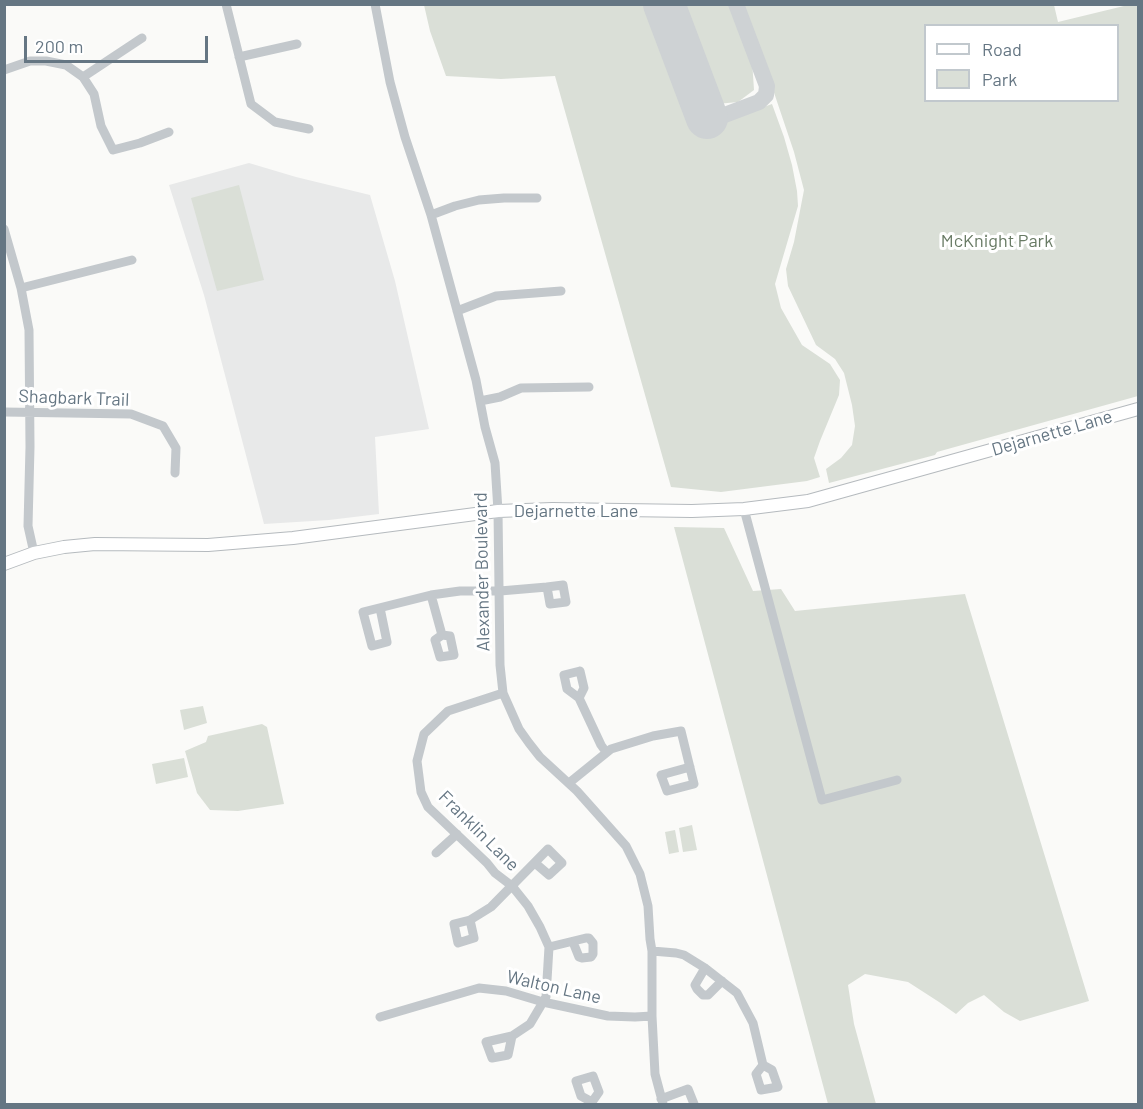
<!DOCTYPE html>
<html>
<head>
<meta charset="utf-8">
<style>
  body { margin:0 }
  #map { position:relative; width:1143px; height:1109px; overflow:hidden; background:#fafaf8; font-family:Barlow,sans-serif }
  canvas { display:block }
  .frame { position:absolute; inset:0; border:6px solid #657683; pointer-events:none }
  .legend { position:absolute; left:924px; top:24px; width:195px; height:78px; box-sizing:border-box; background:#fff; border:2px solid #c1c8cd; margin:0; padding:8px 10px; list-style:none; font-size:18px; color:#657683 }
  .legend li { display:flex; align-items:center; gap:12px; height:30px }
  .legend b { width:30px; border:2px solid #c1c8cd }
  .scale { position:absolute; left:24px; top:36px; width:184px; height:27px; box-sizing:border-box; border:3px solid #657683; border-top:0; padding-left:8px; font-size:18px; line-height:21px; white-space:nowrap; color:#657683; -webkit-text-stroke:4px #fff; paint-order:stroke }
</style>
</head>
<body>
<div id="map">
<canvas width="1143" height="1109"></canvas>
<div class="frame"></div>
<ul class="legend">
<li><b style="height:8px;background:#fff"></b>Road</li>
<li><b style="height:16px;background:#dadfd7"></b>Park</li>
</ul>
<div class="scale">200 m</div>
</div>
<script>
const c = document.querySelector('canvas').getContext('2d');
c.lineJoin = 'round';
function paint(path, color) {
  c.fillStyle = color;
  c.fill(path, 'evenodd');
}
function poly(rows) {
  const path = new Path2D();
  for (const r of rows) {
    path.moveTo(r[0], r[1]);
    for (let i = 2; i < r.length; i += 2) path.lineTo(r[i], r[i + 1]);
  }
  return path;
}
function trace(path, color, width, dash) {
  c.strokeStyle = color;
  c.lineWidth = width;
  c.lineCap = dash ? 'butt' : 'round';
  c.setLineDash(dash || []);
  c.stroke(path);
}
function label(font, color, halo, rows, align = 'center') {
  c.font = font + ' Barlow,sans-serif';
  c.lineWidth = 6;
  c.setLineDash([]);
  c.textBaseline = 'middle';
  c.strokeStyle = halo;
  c.fillStyle = color;
  for (const [text, x, y, turn = 0] of rows) {
    c.save();
    c.translate(x, y);
    c.rotate((+turn || 0) * Math.PI / 180);
    c.textAlign = isNaN(turn) ? turn : align;
    if (halo) c.strokeText(text, 0, 0);
    c.fillText(text, 0, 0);
    c.restore();
  }
}
const built = poly([
  [249,163,296,177,370,195,395,281,429,429,375,437,379,514,329,520,264,524,204,295,169,185]
]);
const green = poly([
  [424,5,650,5,697,131,772,104,784,137,792,165,797,191,798,206,775,284,781,308,802,345,830,364,840,380,839,395,820,441,814,458,820,477,807,481,721,492,671,487,555,76,501,79,446,76,430,31],
  [679,5,731,5,752,60,754,90,738,102,717,104],
  [743,5,1054,5,1058,22,1128,5,1138,5,1138,396,937,452,935,455,829,483,826,469,841,458,852,445,855,426,852,405,844,373,835,359,816,345,788,286,786,269,794,242,804,190,794,152,759,48],
  [926,26,1118,26,1118,100,926,100],
  [239,185,264,280,217,291,191,198],
  [674,527,724,528,753,591,781,589,795,611,965,594,1089,1001,1020,1021,1004,1012,984,995,968,1003,956,1014,939,1002,908,982,865,974,848,985,854,1024,876,1104,828,1104],
  [203,706,207,723,184,730,180,710],
  [262,724,267,727,284,804,238,811,210,810,197,793,185,751,206,742,208,736],
  [184,758,188,777,156,784,152,764],
  [692,825,697,850,683,852,679,828],
  [675,830,679,852,669,854,665,832]
]);
const taxiway = poly([
  [707,118,722,116,759,102,766,95,767,86,736,4]
]);
const runway = poly([
  [664,4,707,118]
]);
const minor = poly([
  [226,4,251,104,275,122,309,129],
  [375,4,390,82,405,137,431,215,476,380,485,427,495,463,498,511,500,665,503,693,519,729,529,743,540,757,577,791,626,846,640,874,648,906,650,939,652,951,652,1016,655,1074,663,1104],
  [239,57,297,44],
  [4,70,30,61,46,61,66,65,83,77,94,94,101,126,113,150,140,143,169,132],
  [83,77,142,38],
  [431,215,455,206,479,200,504,198,537,198],
  [4,229,21,288,29,330,30,447,28,526,34,553],
  [21,288,132,260],
  [457,311,496,296,561,291],
  [480,401,500,397,521,388,589,387],
  [4,412,131,414,163,426,176,448,175,473],
  [744,509,822,800,897,780],
  [431,595,442,635,435,640,440,657,454,655,450,636,442,635],
  [380,608,387,642,372,646,363,612,431,595,460,591,500,591,547,587,550,604,566,602,563,585,547,587],
  [503,693,448,711,424,734,417,761,421,792,428,807,487,863,495,873,512,886,528,906,540,927,549,947,546,997,530,1024,512,1036,486,1042,492,1058,508,1055,512,1036],
  [579,698,584,688,580,671,564,675,567,689,579,698,601,745,606,752],
  [569,783,611,749,653,736,681,731,694,784,667,791,661,775,690,767],
  [436,853,457,834],
  [470,920,474,938,458,943,454,924,470,920,491,907,548,849,562,863,549,875,535,863],
  [549,947,586,938,589,938,593,943,593,954,591,957,582,958,579,957,573,942],
  [652,951,676,953,684,955,705,968,737,993,753,1023,763,1065,756,1074,761,1090,778,1087,772,1070,763,1065],
  [705,968,695,985,697,989,703,995,708,995,722,981],
  [380,1017,479,988,506,991,543,1002,608,1016,635,1017,652,1016],
  [661,1099,688,1089,694,1104],
  [592,1102,599,1092,593,1076,576,1081,581,1096,592,1102,592,1104]
]);
const major = poly([
  [4,564,34,553,64,547,95,544,208,545,293,538,498,511,552,509,692,511,744,509,808,501,1138,409]
]);
const parkNames = [
  ["McKnight Park",997,241]
];
const streetNames = [
  ["Shagbark Trail",74,398,2],
  ["Dejarnette Lane",1052,433,-16],
  ["Dejarnette Lane",576,511],
  ["Alexander Boulevard",482,572,-91],
  ["Franklin Lane",479,831,45],
  ["Walton Lane",554,987,13]
];
paint(built, '#e8e9e9');
paint(green, '#dadfd7');
trace(taxiway, '#ced2d4', 16);
trace(runway, '#ced2d4', 42);
trace(major, '#b5babe', 14);
trace(minor, '#c3c8cc', 9);
trace(major, '#fff', 12);
label('18px', '#687a64', '#fff', parkNames);
label('18px', '#657683', '#fff', streetNames);
</script>
</body>
</html>
